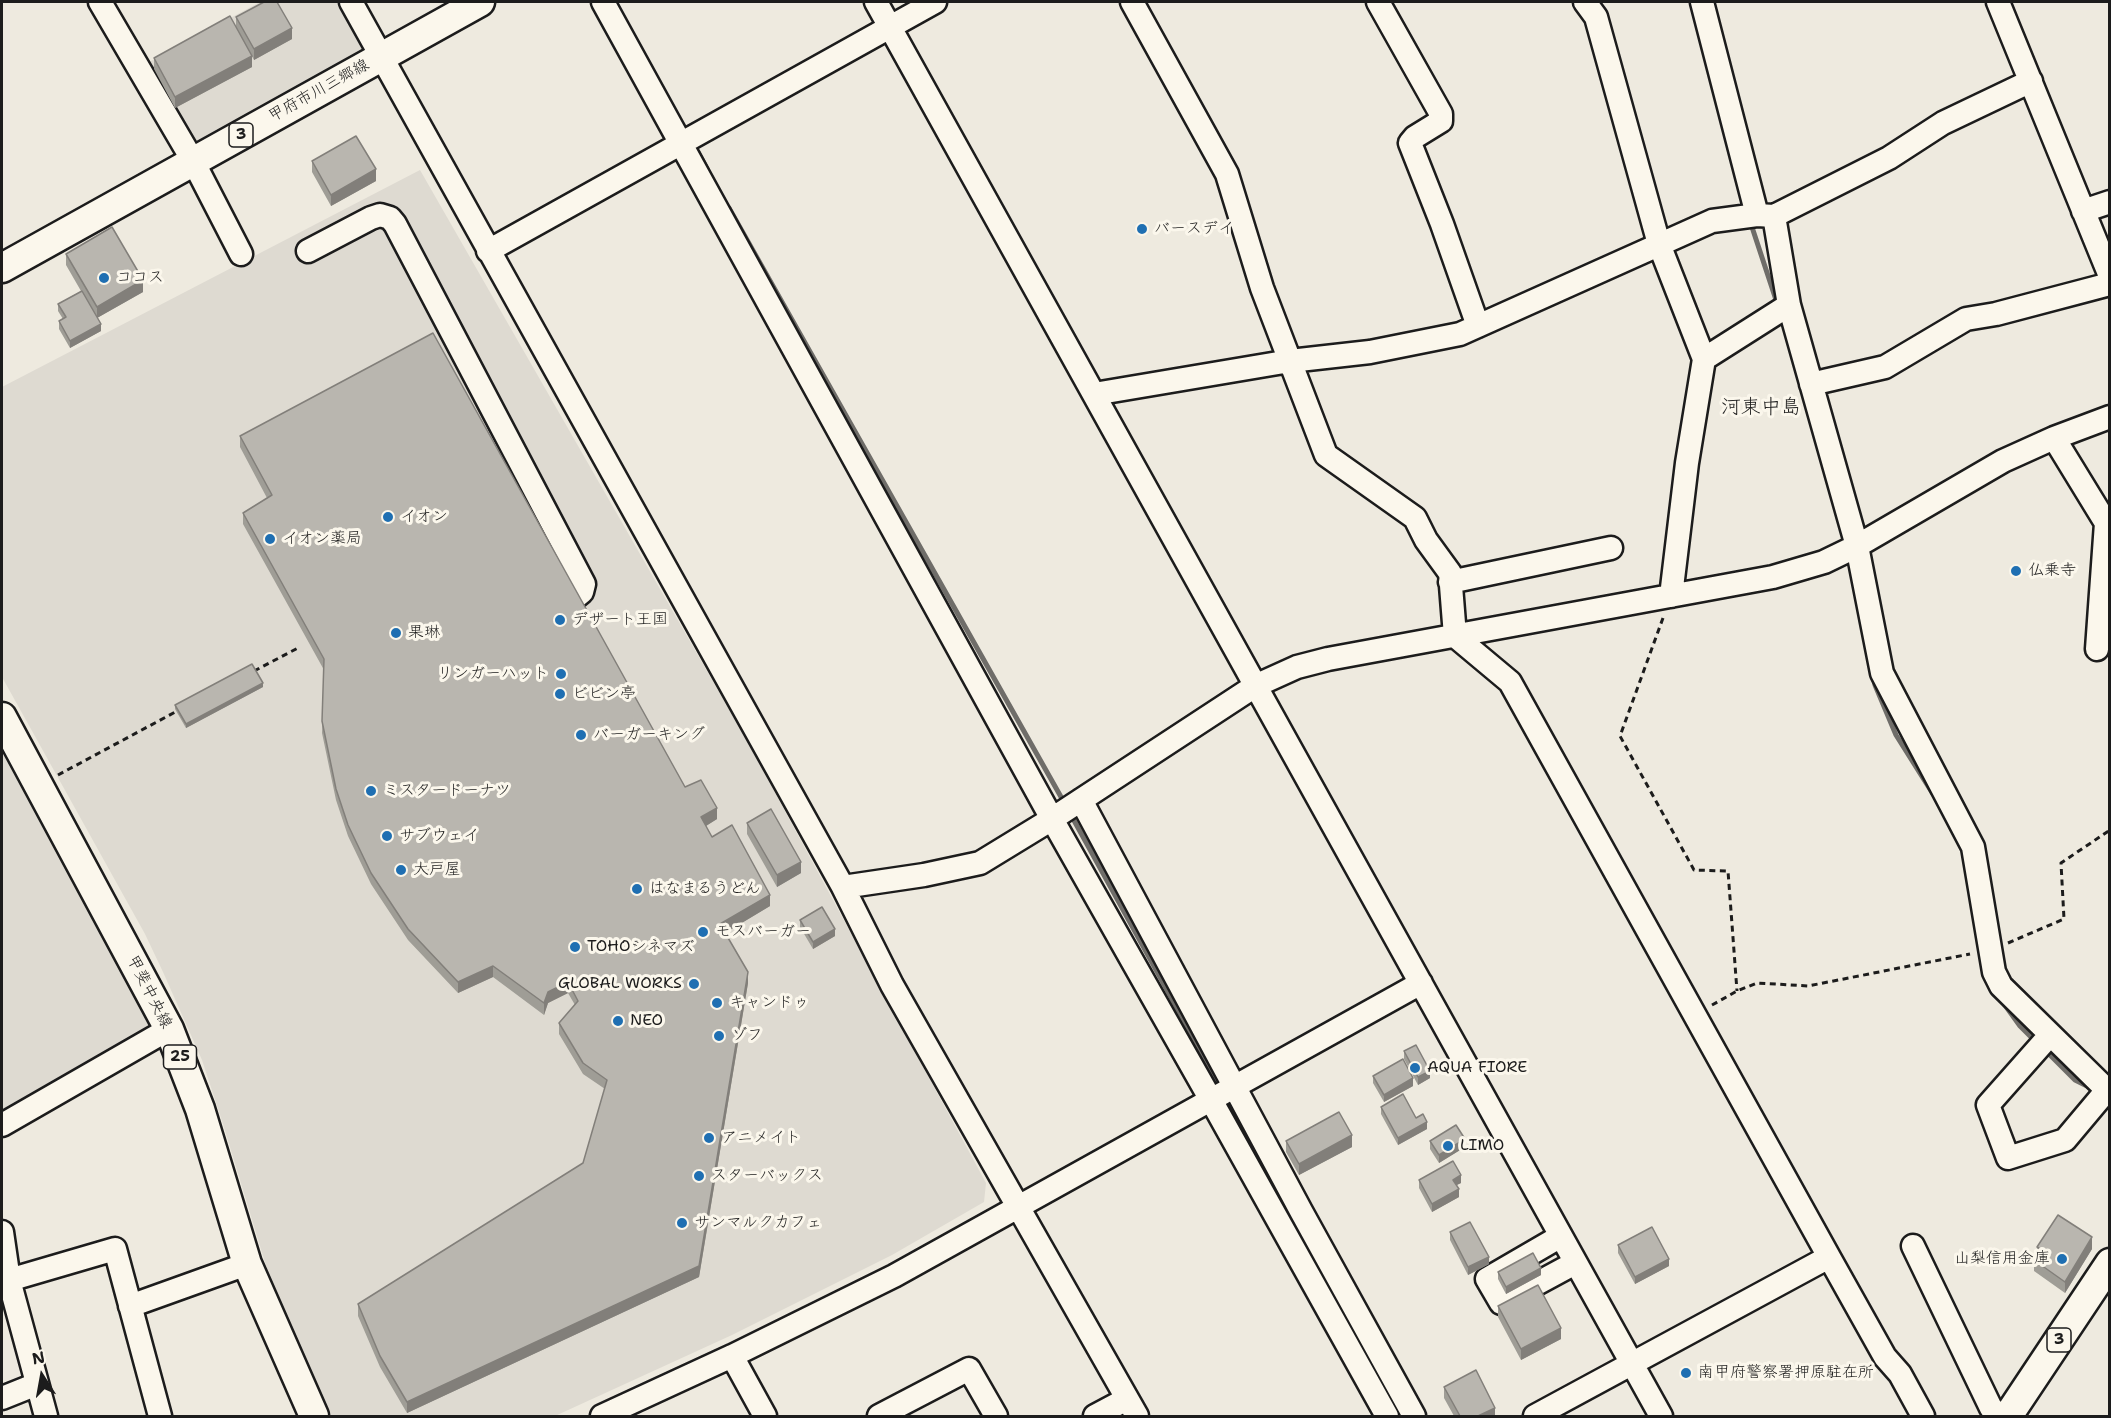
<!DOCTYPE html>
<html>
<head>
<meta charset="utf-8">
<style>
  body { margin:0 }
  #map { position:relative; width:2111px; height:1418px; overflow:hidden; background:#eeeadf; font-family:"Shantell Sans",sans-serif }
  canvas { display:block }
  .frame { position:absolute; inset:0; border:3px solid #1c1c1c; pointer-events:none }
  .north { position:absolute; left:12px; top:1346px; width:60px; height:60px; -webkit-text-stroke:4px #fbf7ec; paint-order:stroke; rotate:349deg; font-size:16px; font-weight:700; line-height:24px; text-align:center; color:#1c1c1c }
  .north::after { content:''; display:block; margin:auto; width:21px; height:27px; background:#1c1c1c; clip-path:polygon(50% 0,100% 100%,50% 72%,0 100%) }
</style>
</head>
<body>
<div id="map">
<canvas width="2111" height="1418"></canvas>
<div class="frame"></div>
<div class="north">N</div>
</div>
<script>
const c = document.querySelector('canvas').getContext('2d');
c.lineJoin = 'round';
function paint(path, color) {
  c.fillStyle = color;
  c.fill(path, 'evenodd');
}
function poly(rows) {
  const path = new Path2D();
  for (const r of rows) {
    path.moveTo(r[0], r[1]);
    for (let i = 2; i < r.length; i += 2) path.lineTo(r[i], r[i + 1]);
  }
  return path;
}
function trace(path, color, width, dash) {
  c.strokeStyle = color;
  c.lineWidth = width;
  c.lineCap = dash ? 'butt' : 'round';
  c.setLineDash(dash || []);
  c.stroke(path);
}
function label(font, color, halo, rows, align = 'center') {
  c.font = font + ' "Shantell Sans","Klee One",sans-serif';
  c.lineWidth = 6;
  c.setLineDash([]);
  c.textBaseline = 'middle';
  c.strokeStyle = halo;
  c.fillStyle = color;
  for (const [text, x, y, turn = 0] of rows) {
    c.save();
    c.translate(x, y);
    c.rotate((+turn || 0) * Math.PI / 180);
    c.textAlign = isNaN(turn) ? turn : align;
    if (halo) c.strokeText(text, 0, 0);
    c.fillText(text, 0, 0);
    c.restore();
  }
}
const built = poly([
  [260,2,351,2,381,57,193,161,140,67],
  [420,170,746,739,986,1183,984,1202,892,1255,732,1335,555,1416,330,1416,270,1279,223,1124,202,1060,163,972,145,934,2,677,2,387],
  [2,717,169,1029,2,1125]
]);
const stream = poly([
  [698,152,707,169],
  [729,208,1065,804],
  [1750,221,1778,306],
  [1873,677,1875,685,1896,735,1933,794],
  [1071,815,1216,1079],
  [2002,1001,2020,1026,2036,1042],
  [2045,1050,2075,1080,2091,1088],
  [1232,1107,1266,1168]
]);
const path = poly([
  [1663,618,1620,736,1694,870,1728,871,1737,991],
  [254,671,298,648],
  [58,775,179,710],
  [2008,943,2064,919,2061,863,2110,830],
  [1712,1005,1737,991,1757,983,1808,986,1970,954]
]);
const minor = poly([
  [100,2,193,161,241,254],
  [351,2,843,887,892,985,1137,1416],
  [603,2,1052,819,1211,1100,1387,1416],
  [876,2,1661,1416],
  [1132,2,1227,174,1262,288,1326,455,1415,518,1426,540,1450,573,1455,636,1510,682,1829,1257],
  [1378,2,1441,114,1441,121,1415,137,1410,143,1442,224,1478,326],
  [1585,2,1596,17,1659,244,1704,359,1687,463,1671,596],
  [1702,2,1757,215],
  [1998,2,2110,276],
  [2083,211,2110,202],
  [1774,216,1789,305,1857,546,1882,673,1973,847,1994,972,2001,986,2110,1093],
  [308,251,371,218,380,215,390,218,395,224,584,584,582,592,565,606],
  [488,251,935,2],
  [1704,359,1789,305],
  [1811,384,1885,367,1966,319,1996,314,2110,284],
  [1094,394,1290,361,1370,352,1460,334,1712,221,1757,215,1774,216,1889,158,1943,123,2031,81],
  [2054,438,2106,523,2097,649],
  [1450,582,1611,548],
  [1081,800,1301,1211,1414,1416],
  [843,887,924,875,980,863,1052,819,1255,686,1297,667,1328,659,1773,577,1824,562,1857,546,2003,461,2054,438,2110,417],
  [2050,1035,1988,1105,2008,1158,2065,1140,2107,1090],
  [2,1125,169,1029],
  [2,1232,9,1280,46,1416],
  [1561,1236,1487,1279,1501,1303,1575,1263],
  [1913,1246,1991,1408,2001,1416],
  [2,1285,9,1280,115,1249,160,1416],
  [130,1306,247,1264],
  [732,1356,765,1416],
  [2,1398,37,1384],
  [602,1416,732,1356,894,1276,1421,983],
  [879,1416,969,1369,996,1416],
  [1095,1416,1127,1399],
  [1535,1416,1829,1257,1885,1357,1900,1374,1923,1416]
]);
const major = poly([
  [2,268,480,2],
  [2,717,169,1029,200,1109,247,1264,314,1416],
  [2008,1416,2110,1263]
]);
const wall = poly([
  [236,17,292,39,254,60,249,51,252,67,175,108,154,69,154,58,236,27],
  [312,161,376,181,331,206,312,172],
  [66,254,143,292,97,318,101,331,70,348,59,329,59,321,63,319,58,311,58,304,81,291,66,265],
  [240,436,685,787,717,819,706,826,712,837,770,906,725,933,748,983,699,1277,407,1413,380,1367,358,1316,358,1304,583,1163,605,1089,583,1074,559,1034,559,1023,575,1005,568,993,548,1003,544,1015,493,977,458,993,408,940,371,884,348,836,336,800,322,733,324,670,243,524,243,513,267,498,240,447],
  [263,687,186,728,175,709,175,705],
  [747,823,801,873,777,887,747,834],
  [800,920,835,936,813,949,800,927],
  [1404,1051,1430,1078,1418,1085,1404,1059],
  [1373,1076,1413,1086,1384,1102,1373,1083],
  [1381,1107,1416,1118,1427,1129,1398,1145,1381,1114],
  [1286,1141,1352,1147,1299,1175,1286,1152],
  [1430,1141,1465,1147,1439,1163,1430,1149],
  [1419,1180,1461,1183,1456,1185,1459,1197,1432,1212,1419,1188],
  [1450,1232,1489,1264,1468,1275,1450,1240],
  [1618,1245,1669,1266,1635,1284,1618,1253],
  [2037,1247,2092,1249,2065,1293,2034,1271,2034,1260,2037,1256],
  [1498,1272,1541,1275,1506,1294,1498,1279],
  [1498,1306,1561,1339,1521,1360,1498,1317],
  [1444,1387,1495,1416,1454,1416,1444,1398]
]);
const shadedWall = poly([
  [292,28,292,39,254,60,254,49],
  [252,56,252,67,175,108,175,97],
  [376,169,376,181,331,206,331,195],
  [143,280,143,292,97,318,97,307],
  [101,324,101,331,70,348,70,341],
  [263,683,263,687,186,728,186,724],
  [717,808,717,819,701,829,701,817],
  [801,862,801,873,777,887,777,875],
  [770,895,770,906,720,936,720,924],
  [835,929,835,936,813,949,813,942],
  [493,966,493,977,458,993,458,982],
  [748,972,748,983,699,1277,407,1413,407,1402],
  [568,982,568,993,548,1003,544,1015,544,1003,548,992],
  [1430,1071,1430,1078,1418,1085,1418,1077],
  [1413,1078,1413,1086,1384,1102,1384,1095],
  [1427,1122,1427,1129,1398,1145,1398,1138],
  [1352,1135,1352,1147,1299,1175,1299,1164],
  [1465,1139,1465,1147,1439,1163,1439,1155],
  [1461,1175,1461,1183,1453,1187,1453,1180],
  [1459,1189,1459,1197,1432,1212,1432,1204],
  [2092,1237,2092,1249,2065,1293,2065,1282],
  [1489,1257,1489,1264,1468,1275,1468,1267],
  [1669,1259,1669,1266,1635,1284,1635,1277],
  [1541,1268,1541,1275,1506,1294,1506,1287],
  [1561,1328,1561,1339,1521,1360,1521,1349],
  [1495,1408,1495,1416,1478,1416]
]);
const building = poly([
  [264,2,277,2,292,28,254,49,236,17,264,2],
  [230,16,252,56,175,97,154,58,230,16],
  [356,136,376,169,331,195,312,161,356,136],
  [112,227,143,280,97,307,66,254,112,227],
  [82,291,101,324,70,341,59,321,66,317,58,304,82,291],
  [433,333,685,787,701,780,717,808,701,817,712,837,732,825,770,895,720,924,748,972,699,1266,407,1402,380,1356,358,1304,583,1163,607,1080,583,1063,559,1023,578,1001,568,982,548,992,544,1003,493,966,458,982,408,929,371,873,348,825,336,789,322,721,324,659,243,513,272,495,240,436,433,333],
  [252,664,263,683,186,724,175,705,252,664],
  [771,809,801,862,777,875,747,823,771,809],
  [822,907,835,929,813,942,800,920,822,907],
  [1416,1045,1430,1071,1418,1077,1404,1051,1416,1045],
  [1403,1059,1413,1078,1384,1095,1373,1076,1403,1059],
  [1403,1094,1416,1118,1423,1114,1427,1122,1398,1138,1381,1107,1403,1094],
  [1339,1112,1352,1135,1299,1164,1286,1141,1339,1112],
  [1456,1125,1465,1139,1439,1155,1430,1141,1456,1125],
  [1453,1161,1461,1175,1453,1180,1459,1189,1432,1204,1419,1180,1453,1161],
  [2058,1215,2092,1237,2065,1282,2034,1260,2041,1249,2037,1247,2058,1215],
  [1470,1222,1489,1257,1468,1267,1450,1232,1470,1222],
  [1652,1227,1669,1259,1635,1277,1618,1245,1652,1227],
  [1533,1253,1541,1268,1506,1287,1498,1272,1533,1253],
  [1538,1285,1561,1328,1521,1349,1498,1306,1538,1285],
  [1476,1370,1495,1408,1478,1416,1460,1416,1444,1387,1476,1370]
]);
const markers = [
  [1142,229,6,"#1f6fb2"],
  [104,278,6,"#1f6fb2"],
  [388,517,6,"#1f6fb2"],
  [270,539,6,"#1f6fb2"],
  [2016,571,6,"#1f6fb2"],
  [560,620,6,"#1f6fb2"],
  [396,633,6,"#1f6fb2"],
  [561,674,6,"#1f6fb2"],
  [560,694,6,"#1f6fb2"],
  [581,735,6,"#1f6fb2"],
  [371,791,6,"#1f6fb2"],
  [387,836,6,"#1f6fb2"],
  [401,870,6,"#1f6fb2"],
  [637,889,6,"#1f6fb2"],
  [703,932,6,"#1f6fb2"],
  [575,947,6,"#1f6fb2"],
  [694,984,6,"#1f6fb2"],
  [717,1003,6,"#1f6fb2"],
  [618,1021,6,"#1f6fb2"],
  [719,1036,6,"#1f6fb2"],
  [1415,1068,6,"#1f6fb2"],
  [709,1138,6,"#1f6fb2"],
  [1448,1146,6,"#1f6fb2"],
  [699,1176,6,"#1f6fb2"],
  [682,1223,6,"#1f6fb2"],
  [2062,1259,6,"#1f6fb2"],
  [1686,1373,6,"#1f6fb2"]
];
const shields = [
  [241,135,24],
  [180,1057,33],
  [2059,1340,24]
];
const shieldNames = [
  ["3",241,135],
  ["25",180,1057],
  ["3",2059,1340]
];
const streetNames = [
  ["甲府市川三郷線",319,91,-29],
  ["甲斐中央線",149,992,63]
];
const poiNames = [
  ["バースデイ",1154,229],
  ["ココス",116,278],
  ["イオン",400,517],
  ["イオン薬局",282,539],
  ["仏乗寺",2028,571],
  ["デザート王国",572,620],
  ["果琳",408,633],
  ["リンガーハット",549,674,"right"],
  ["ビビン亭",572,694],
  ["バーガーキング",593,735],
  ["ミスタードーナツ",383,791],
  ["サブウェイ",399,836],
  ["大戸屋",413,870],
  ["はなまるうどん",649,889],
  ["モスバーガー",715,932],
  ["TOHOシネマズ",587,947],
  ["GLOBAL WORKS",682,984,"right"],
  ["キャンドゥ",729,1003],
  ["NEO",630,1021],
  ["ゾフ",731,1036],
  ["AQUA FIORE",1427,1068],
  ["アニメイト",721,1138],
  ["LIMO",1460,1146],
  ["スターバックス",711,1176],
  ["サンマルクカフェ",694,1223],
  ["山梨信用金庫",2050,1259,"right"],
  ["南甲府警察署押原駐在所",1698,1373]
];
const quarterNames = [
  ["河東中島",1761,408]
];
paint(built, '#dedad1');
trace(stream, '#6f6d69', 5);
trace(minor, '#1c1c1c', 27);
trace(major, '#1c1c1c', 33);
trace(path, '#1c1c1c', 3, [6, 4.5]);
trace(minor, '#fbf7ec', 22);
trace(major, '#fbf7ec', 28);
paint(wall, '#9f9d96');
paint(shadedWall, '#827f7a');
paint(building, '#b9b6af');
trace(building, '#827f7a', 1.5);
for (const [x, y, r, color] of markers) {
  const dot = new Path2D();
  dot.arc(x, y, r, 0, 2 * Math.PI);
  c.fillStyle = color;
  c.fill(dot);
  trace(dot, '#fbf7ec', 2);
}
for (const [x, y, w] of shields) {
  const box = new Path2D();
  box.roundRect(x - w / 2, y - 12, w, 24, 4.5);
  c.fillStyle = '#fbf7ec';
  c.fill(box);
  trace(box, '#1c1c1c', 1.5);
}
label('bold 15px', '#1c1c1c', null, shieldNames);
label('16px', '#1c1c1c', '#fbf7ec', streetNames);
label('16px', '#1c1c1c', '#fbf7ec', poiNames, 'left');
label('20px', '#1c1c1c', '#fbf7ec', quarterNames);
</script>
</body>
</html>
